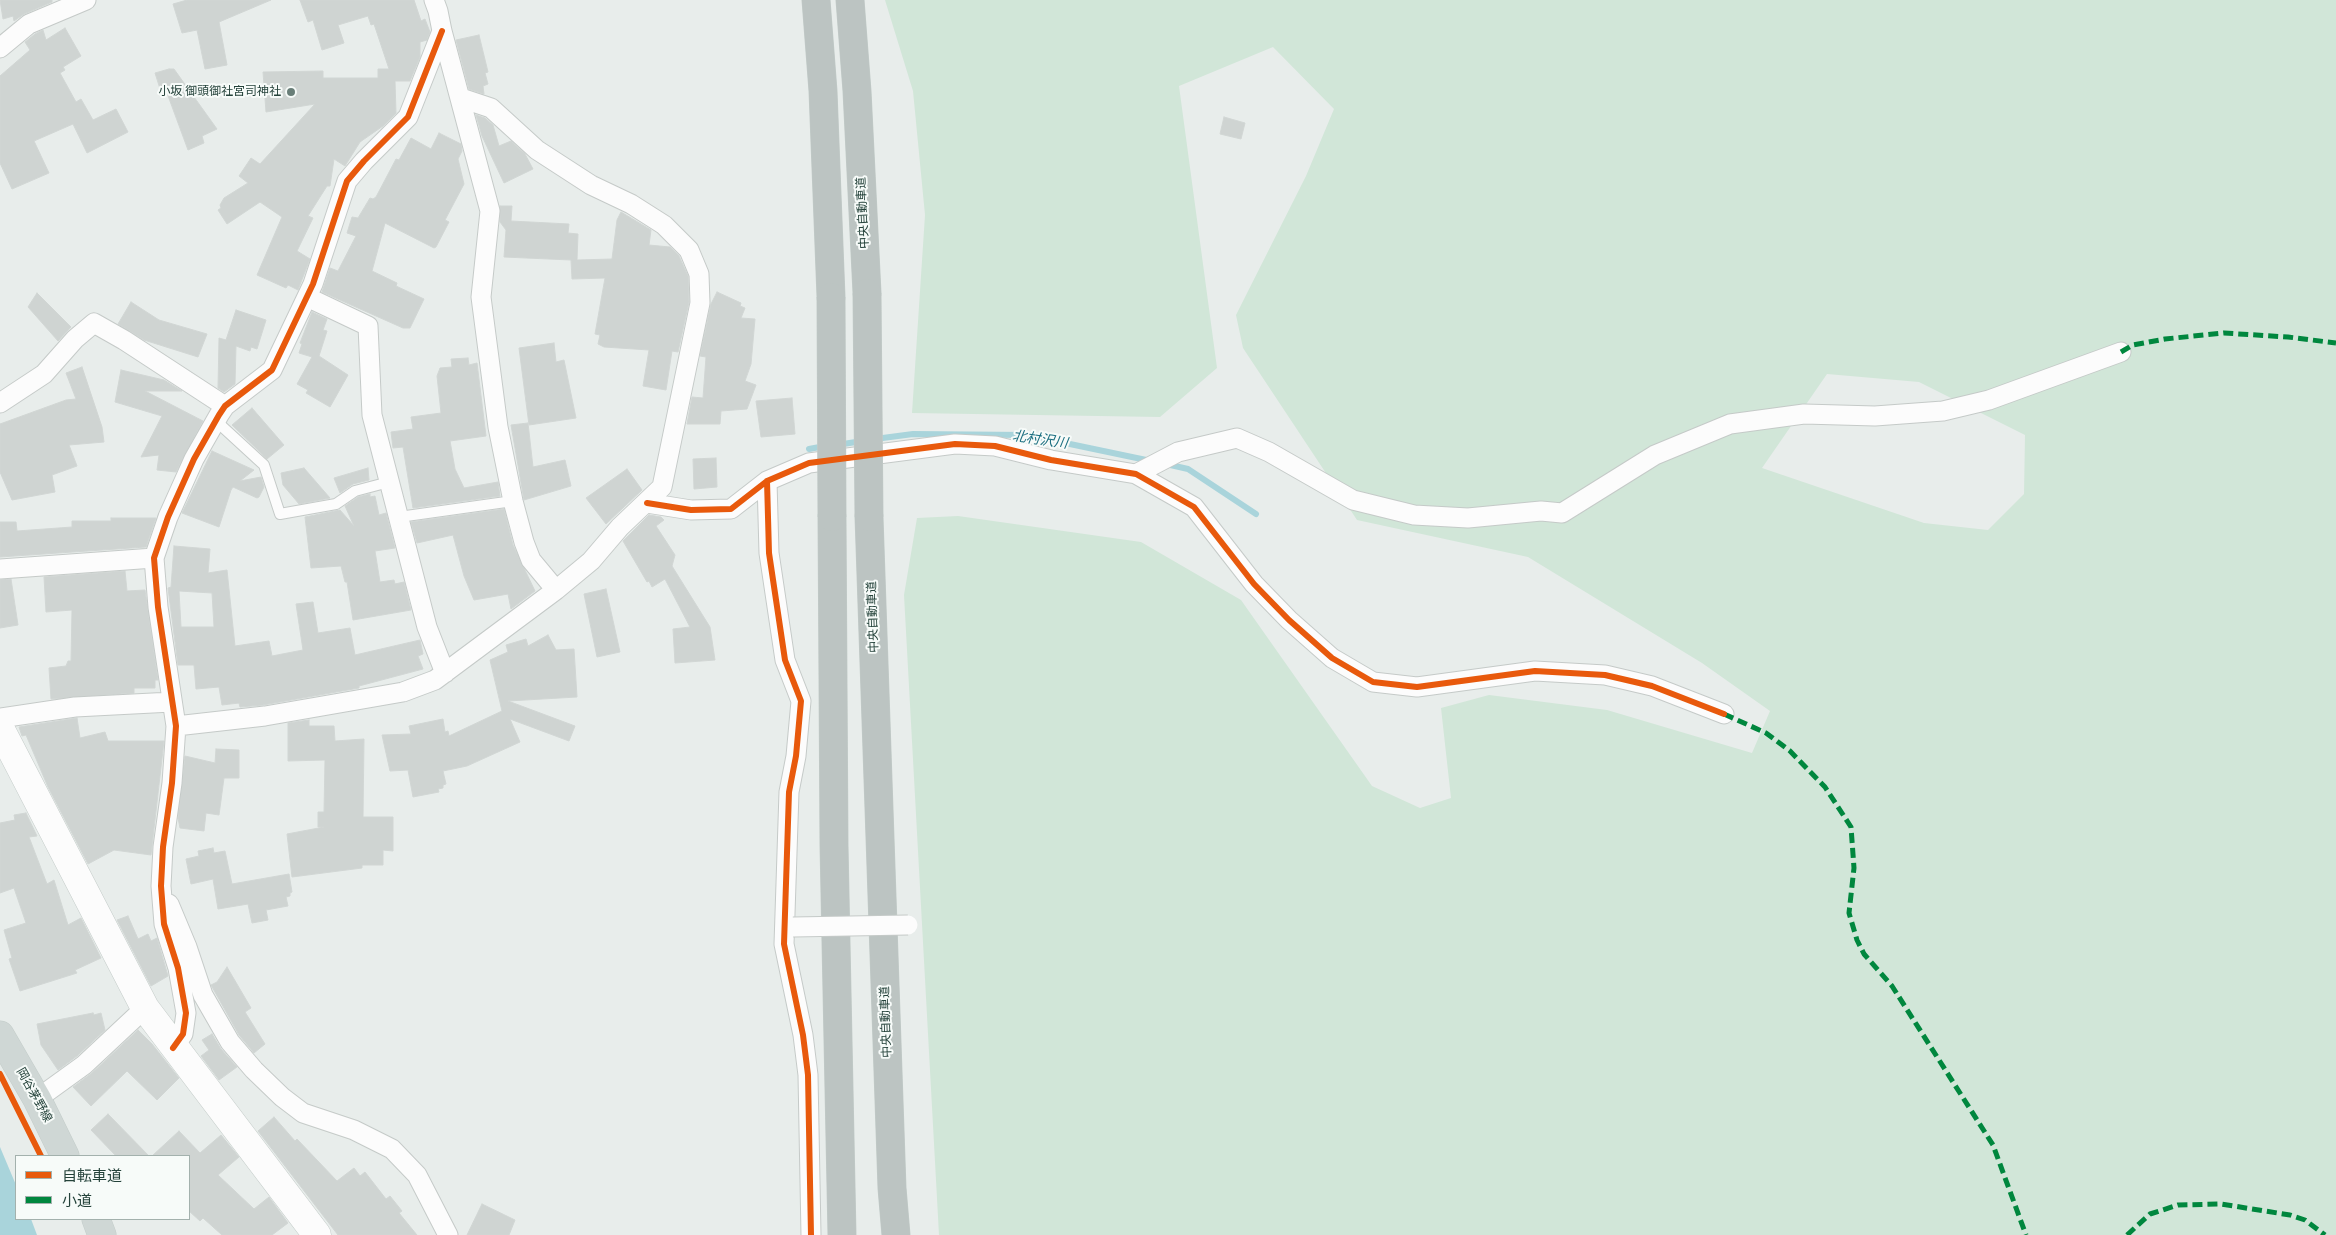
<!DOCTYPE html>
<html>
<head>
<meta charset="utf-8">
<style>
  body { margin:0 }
  #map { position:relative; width:2336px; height:1235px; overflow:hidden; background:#e8edeb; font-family:"IBM Plex Sans","Noto Sans JP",sans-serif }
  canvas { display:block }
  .legend { position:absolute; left:15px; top:1155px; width:175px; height:65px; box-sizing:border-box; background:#f7fbf9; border:1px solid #a3b1ad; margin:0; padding:6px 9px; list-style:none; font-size:15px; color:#24423a }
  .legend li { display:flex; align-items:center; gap:10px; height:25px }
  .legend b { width:25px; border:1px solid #a3b1ad }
</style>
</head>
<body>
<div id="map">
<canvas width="2336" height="1235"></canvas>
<ul class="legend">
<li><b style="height:6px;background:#e8590c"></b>自転車道</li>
<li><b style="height:6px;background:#00873e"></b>小道</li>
</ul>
</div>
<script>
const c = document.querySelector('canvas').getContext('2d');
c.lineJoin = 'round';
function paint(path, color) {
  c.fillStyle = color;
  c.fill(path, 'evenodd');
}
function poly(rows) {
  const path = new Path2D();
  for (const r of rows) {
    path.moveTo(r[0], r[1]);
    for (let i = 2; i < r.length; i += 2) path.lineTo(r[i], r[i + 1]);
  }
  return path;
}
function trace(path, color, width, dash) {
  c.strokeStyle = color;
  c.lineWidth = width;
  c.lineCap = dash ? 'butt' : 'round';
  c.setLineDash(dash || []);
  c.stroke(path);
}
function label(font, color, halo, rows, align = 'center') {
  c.font = font + ' "IBM Plex Sans","Noto Sans JP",sans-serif';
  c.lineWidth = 4;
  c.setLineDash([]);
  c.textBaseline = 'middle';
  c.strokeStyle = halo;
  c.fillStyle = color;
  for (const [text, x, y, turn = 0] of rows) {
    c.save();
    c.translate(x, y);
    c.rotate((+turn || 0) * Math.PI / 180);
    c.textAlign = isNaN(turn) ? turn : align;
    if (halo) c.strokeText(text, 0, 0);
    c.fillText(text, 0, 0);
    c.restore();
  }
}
const green = poly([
  [885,0,2336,0,2336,1235,939,1235,904,595,917,518,958,516,1141,542,1241,600,1372,786,1420,808,1451,798,1441,708,1489,695,1607,710,1752,753,1770,711,1702,663,1528,557,1357,520,1243,348,1236,315,1306,176,1334,109,1273,47,1179,86,1217,368,1160,417,912,413,925,215,913,91],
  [1827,374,1919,382,2025,435,2024,494,1988,530,1924,523,1762,468]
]);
const water = poly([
  [0,1147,16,1185,16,1219,31,1219,37,1235,0,1235]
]);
const stream = poly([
  [875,439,913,434,1027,435,1151,461],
  [837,445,862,441],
  [809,449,825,446],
  [1166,464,1188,469,1256,514]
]);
const building = poly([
  [0,0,52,0,52,2,24,14,14,21,13,16,3,19,0,0],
  [187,0,271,0,219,22,227,65,205,69,197,30,182,33,173,4,187,0],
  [300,0,414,0,421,21,425,19,430,32,427,40,420,42,420,57,410,81,395,81,396,113,383,126,360,142,345,166,334,159,330,186,327,186,308,216,313,218,297,251,310,259,298,290,288,285,286,288,257,275,282,217,260,202,227,224,218,210,221,208,220,205,224,198,248,183,239,176,251,158,260,164,315,104,266,112,263,72,323,71,323,78,378,78,378,69,389,69,374,24,371,25,368,16,338,25,344,43,322,50,313,20,308,22,300,0],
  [65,28,81,56,63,67,65,70,60,73,76,102,81,99,93,120,116,109,128,132,87,153,73,124,34,141,49,173,12,189,0,163,0,76,30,50,25,42,35,34,43,30,46,40,65,28],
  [479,35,488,72,485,73,488,84,483,86,484,94,469,89,456,40,479,35],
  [169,69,174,69,217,129,202,136,204,143,188,150,167,93,162,95,155,73,169,69],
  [476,115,485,118,493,125,499,146,511,141,525,154,533,169,504,183,482,136,476,115],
  [1224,117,1245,123,1241,139,1220,134,1224,117],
  [439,133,461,144,462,151,458,159,464,184,445,220,449,222,436,247,434,248,385,223,372,271,397,283,396,286,424,299,410,328,403,328,322,292,330,268,338,271,356,236,347,233,352,217,358,218,370,198,373,199,376,197,396,159,399,160,411,138,431,149,439,133],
  [500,206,512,206,511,221,569,224,568,233,578,234,577,260,612,259,617,220,621,212,651,230,649,245,670,247,679,256,688,276,689,302,678,352,672,351,666,390,643,386,649,350,604,347,598,344,600,335,595,334,605,278,572,279,571,260,504,257,506,230,500,222,500,206],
  [717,292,741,303,740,306,745,308,741,318,755,319,751,364,745,381,756,385,747,409,721,411,720,424,687,424,692,397,703,398,706,357,700,356,711,304,717,292],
  [37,293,71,327,58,341,28,307,37,293],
  [131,302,159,320,207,334,198,357,144,340,118,324,131,302],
  [236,310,266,320,257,349,251,347,250,351,236,346,235,384,224,392,218,388,219,338,226,340,236,310],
  [312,312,327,319,323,330,327,331,319,356,348,375,330,407,306,393,308,390,297,384,312,357,299,353,302,344,300,343,312,312],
  [554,343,556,362,564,360,576,418,529,425,519,348,554,343],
  [468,358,469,365,477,363,486,436,450,441,455,469,464,488,498,482,500,496,413,508,403,447,393,448,391,432,413,429,411,417,441,413,437,376,440,368,452,367,451,359,468,358],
  [82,367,102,427,104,442,69,445,77,466,52,475,55,492,12,500,0,472,0,424,66,400,76,399,66,373,82,367],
  [121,370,164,380,182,391,145,391,203,421,176,472,157,470,159,455,141,457,162,416,115,402,121,370],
  [792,398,795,434,761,437,756,401,792,398],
  [252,408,284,445,267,459,232,425,252,408],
  [528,423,533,467,565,460,571,486,524,500,511,425,528,423],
  [212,451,254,470,240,481,261,477,264,487,259,497,257,498,233,487,231,490,219,527,182,513,212,451],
  [716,458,717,487,694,489,693,459,716,458],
  [304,468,330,498,299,504,283,485,281,473,304,468],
  [368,468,369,480,353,484,340,493,334,478,368,468],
  [627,469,642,490,606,524,586,498,627,469],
  [370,494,370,497,375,496,379,515,386,513,395,548,375,551,380,582,394,580,395,584,404,582,411,610,353,620,347,582,345,582,341,566,311,568,305,517,340,510,354,526,345,506,358,497,370,494],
  [504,509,513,545,535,591,511,609,508,594,474,600,464,576,453,535,417,543,411,522,504,509],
  [649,515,661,517,664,520,656,526,675,555,672,566,710,627,715,660,675,663,673,629,690,627,665,579,652,587,649,581,647,582,623,541,649,515],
  [111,518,156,518,146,547,0,557,0,522,16,522,17,531,72,527,72,521,111,521,111,518],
  [174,546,210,549,208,573,227,570,235,646,269,641,272,656,303,650,296,604,313,602,318,633,350,628,355,655,420,640,423,654,418,656,423,669,359,686,359,688,263,705,240,707,239,703,222,705,219,687,196,689,194,665,178,665,168,588,171,587,174,546],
  [179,591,212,593,214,627,181,627,179,591],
  [125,571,127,591,145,590,158,680,155,680,155,688,134,688,134,693,51,699,49,668,66,666,68,661,71,661,72,610,46,612,44,577,125,571],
  [11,579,18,625,0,628,0,580,11,579],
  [606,589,620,652,597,657,584,594,606,589],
  [548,635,556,650,574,649,577,697,508,701,575,726,569,741,510,719,520,742,467,766,443,771,446,784,443,785,443,788,438,789,439,792,413,797,408,770,390,771,382,735,411,734,409,726,443,719,445,732,448,731,449,736,502,711,490,660,508,652,506,645,526,639,528,646,548,635],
  [77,718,80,738,105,732,108,741,164,741,151,855,114,850,88,864,48,787,26,735,22,736,19,727,77,718],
  [309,720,309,726,334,726,335,741,364,739,363,817,393,817,393,851,383,850,383,865,362,865,362,868,292,877,287,834,324,827,318,827,318,812,324,812,325,760,288,761,288,723,309,720],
  [216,749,239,750,239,778,224,778,219,815,206,813,204,831,180,828,178,818,185,756,215,763,216,749],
  [26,813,37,836,29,837,47,884,54,880,68,925,81,918,101,958,75,970,77,973,20,991,9,959,12,958,4,930,26,923,14,888,0,893,0,823,15,820,14,815,26,813],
  [213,848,214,853,225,851,232,884,289,874,292,892,290,893,290,896,286,897,288,906,266,910,268,920,252,923,248,904,218,909,213,879,191,884,186,859,199,856,198,851,213,848],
  [128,916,138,939,148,934,151,941,157,938,168,976,151,986,117,920,128,916],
  [227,967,251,1008,245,1012,265,1044,254,1053,239,1035,211,985,217,982,227,967],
  [93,1013,94,1015,101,1013,105,1030,77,1056,58,1070,41,1045,37,1024,93,1013],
  [138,1030,152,1044,179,1078,157,1100,127,1071,91,1106,73,1087,92,1073,138,1030],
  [212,1034,221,1049,237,1067,219,1080,201,1056,209,1050,202,1040,212,1034],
  [108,1114,149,1156,116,1156,91,1130,108,1114],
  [274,1117,295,1141,297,1139,337,1181,354,1168,360,1176,365,1172,386,1199,390,1196,402,1211,399,1213,417,1235,338,1235,258,1131,274,1117],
  [179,1131,200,1153,221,1135,239,1157,218,1175,254,1209,269,1197,288,1223,272,1235,222,1235,203,1218,200,1221,189,1211,189,1156,152,1156,179,1131],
  [482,1204,515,1220,509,1235,467,1235,482,1204]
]);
const lane = poly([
  [215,420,264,465,280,514,336,504,355,491,389,482],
  [399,517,513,501]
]);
const street = poly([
  [434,0,438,11,442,31,490,211,481,297,498,427,513,501,524,542,531,560,556,590],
  [0,48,29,24,86,0],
  [307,297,368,326,372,415,427,627,445,673],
  [0,403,44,374,75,339,94,323,124,340,225,406],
  [1136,474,1178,452,1237,438,1269,452,1353,500,1414,515,1468,518,1541,511,1562,513,1655,455,1730,424,1804,414,1875,416,1943,411,1989,400,2121,352],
  [767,481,769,553,785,660,801,701,796,756,789,792,784,944,803,1035,808,1075,811,1235],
  [647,503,691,510,731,509,767,481,809,463,955,444,995,446,1051,460,1136,474,1194,507,1254,584,1289,620,1332,658,1373,682,1417,687,1535,671,1605,675,1652,686,1724,714],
  [0,569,154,558],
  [0,718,75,707,172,702],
  [176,726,265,716,403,692,435,680,556,590,591,561,620,527,662,487,700,303,699,274,689,250,664,225,631,204,591,185,537,150,491,108,461,98],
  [169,904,187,947,203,995,230,1042,254,1070,282,1097,303,1113,354,1130,392,1149,417,1175,448,1235],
  [173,1048,183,1034,186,1013,178,968,164,924,161,886,163,847,172,783,176,726,158,607,154,558,168,517,194,459,219,415,225,406,272,370,313,284,347,181,364,161,408,117,442,31],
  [37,1099,84,1065,145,1008]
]);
const secondary = poly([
  [0,728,145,1008,317,1235]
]);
const primary = poly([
  [0,1035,37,1099,65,1156],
  [96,1219,102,1235]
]);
const highway = poly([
  [816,0,823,91,831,297],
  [850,0,857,91,867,293],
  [832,517,834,845,842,1235],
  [869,517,892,1188,896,1235]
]);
const streetBridge = poly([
  [793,927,908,925]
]);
const highwayBridge = poly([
  [867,293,869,517],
  [831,297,832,517]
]);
const quiet = poly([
  [2121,352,2133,345,2165,339,2224,333,2288,337,2336,343],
  [1724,714,1766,733,1790,751,1825,787,1851,827,1854,868,1849,913,1857,940,1864,954,1892,986,1993,1145,2026,1235],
  [2127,1235,2150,1214,2178,1205,2221,1204,2290,1215,2305,1220,2325,1235]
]);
const cycleway = poly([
  [767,481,769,553,785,660,801,701,796,756,789,792,784,944,803,1035,808,1075,811,1235],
  [647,503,691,510,731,509,767,481,809,463,955,444,995,446,1051,460,1136,474,1194,507,1254,584,1289,620,1332,658,1373,682,1417,687,1535,671,1605,675,1652,686,1724,714],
  [173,1048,183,1034,186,1013,178,968,164,924,161,886,163,847,172,783,176,726,158,607,154,558,168,517,194,459,219,415,225,406,272,370,313,284,347,181,364,161,408,117,442,31],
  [0,1074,41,1156]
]);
const markers = [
  [291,92,5,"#697e78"]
];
const poiNames = [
  ["小坂 御頭御社宮司神社",281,92]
];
const streetNames = [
  ["中央自動車道",863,213,-93],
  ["中央自動車道",873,617,-92],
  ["中央自動車道",886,1022,-92],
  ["岡谷茅野線",34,1095,61]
];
const waterNames = [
  ["北村沢川",1040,440,8]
];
paint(green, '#d1e6d8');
paint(water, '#a9d4db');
trace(stream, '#a9d4db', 6);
paint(building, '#cfd4d2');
trace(building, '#d1d6d4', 1);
trace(lane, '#c5cac8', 12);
trace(street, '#c5cac8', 21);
trace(secondary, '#c3cbc8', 29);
trace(primary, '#c3ccc9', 29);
trace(highway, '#c3ccc9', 29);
trace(lane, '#fcfcfc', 10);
trace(street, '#fcfcfc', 19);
trace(secondary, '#fcfcfc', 28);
trace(primary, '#cfd7d5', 28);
trace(highway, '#bcc4c2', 28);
trace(streetBridge, '#c5cac8', 21, []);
trace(highwayBridge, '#c3ccc9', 29, []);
trace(streetBridge, '#fcfcfc', 19);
trace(highwayBridge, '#bcc4c2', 28);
trace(quiet, '#00873e', 5, [10, 5]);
trace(cycleway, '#e8590c', 6);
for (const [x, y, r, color] of markers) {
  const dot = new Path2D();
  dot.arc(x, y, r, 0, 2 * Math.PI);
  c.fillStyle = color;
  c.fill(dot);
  trace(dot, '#f7fbf9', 2);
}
label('12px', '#24423a', '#f7fbf9', poiNames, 'right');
label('12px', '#24423a', '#f7fbf9', streetNames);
label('italic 14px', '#1c6f80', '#f7fbf9', waterNames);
</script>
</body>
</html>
